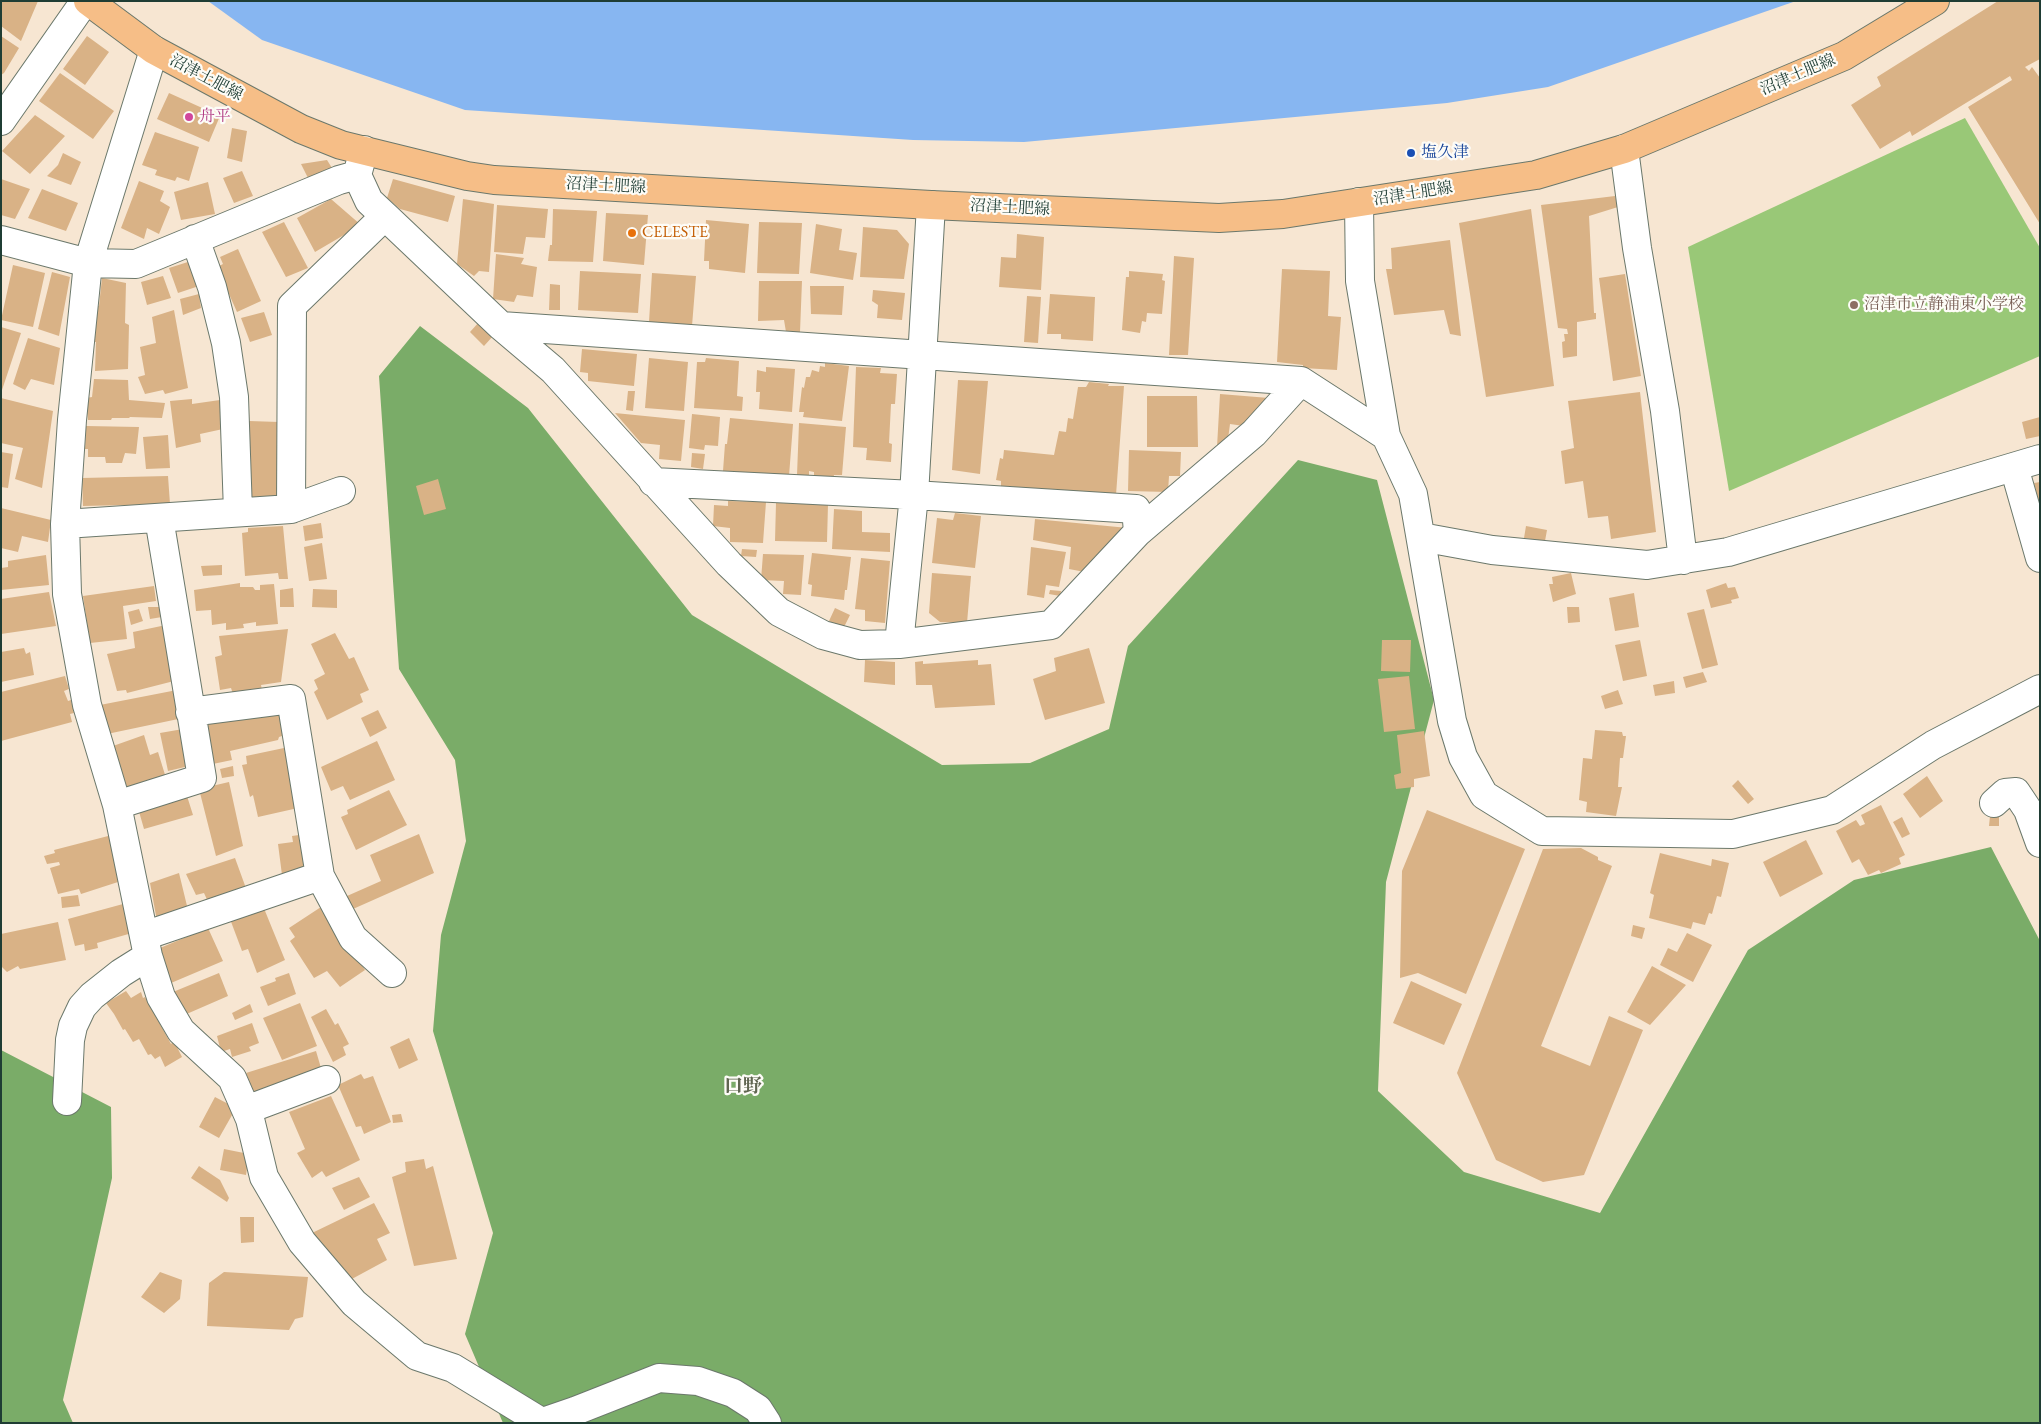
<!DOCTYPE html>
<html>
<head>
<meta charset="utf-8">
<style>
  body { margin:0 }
  #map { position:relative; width:2041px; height:1424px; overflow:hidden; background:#f7e6d2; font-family:"EB Garamond",serif }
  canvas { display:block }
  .frame { position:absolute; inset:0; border:2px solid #1f3d34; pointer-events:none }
</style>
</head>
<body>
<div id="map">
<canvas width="2041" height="1424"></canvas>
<div class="frame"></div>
</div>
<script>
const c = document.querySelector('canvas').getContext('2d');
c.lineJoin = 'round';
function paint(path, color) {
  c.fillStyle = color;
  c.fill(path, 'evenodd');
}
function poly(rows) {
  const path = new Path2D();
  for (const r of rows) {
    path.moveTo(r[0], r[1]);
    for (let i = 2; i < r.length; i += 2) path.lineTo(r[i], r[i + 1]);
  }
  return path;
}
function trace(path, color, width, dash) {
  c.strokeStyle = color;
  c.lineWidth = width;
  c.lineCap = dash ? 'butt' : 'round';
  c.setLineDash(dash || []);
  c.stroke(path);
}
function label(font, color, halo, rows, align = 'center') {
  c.font = font + ' "EB Garamond","Noto Serif JP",serif';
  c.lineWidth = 4.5;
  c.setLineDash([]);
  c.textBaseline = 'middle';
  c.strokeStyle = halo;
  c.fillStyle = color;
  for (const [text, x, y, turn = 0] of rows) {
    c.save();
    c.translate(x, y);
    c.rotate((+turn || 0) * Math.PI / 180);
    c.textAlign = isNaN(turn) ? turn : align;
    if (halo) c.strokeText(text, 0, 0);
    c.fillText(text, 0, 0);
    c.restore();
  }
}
const green = poly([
  [1965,118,2040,248,2040,356,1729,491,1688,247]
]);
const forest = poly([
  [420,326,528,408,692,615,942,765,1030,763,1109,729,1128,646,1298,460,1377,480,1434,700,1386,882,1378,1091,1464,1172,1600,1213,1748,950,1854,880,1991,847,2040,941,2040,1423,503,1423,465,1334,493,1233,433,1031,441,935,466,841,455,760,399,669,379,376],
  [1,1050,111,1107,112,1178,63,1400,73,1423,1,1423]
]);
const water = poly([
  [208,1,1796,1,1548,87,1447,103,1024,142,913,140,465,110,262,40]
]);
const building = poly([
  [1,1,38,1,21,41,1,26],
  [1998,1,2040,1,2040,59,2025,67,2029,71,2032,67,2040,78,2040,224,1968,107,2012,80,2010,76,1912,136,1910,131,1880,149,1851,105,1881,86,1877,77],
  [1,36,19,48,4,73,1,75],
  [87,36,109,52,85,85,63,69],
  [60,73,114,111,93,139,39,101],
  [169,93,220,116,209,142,157,119],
  [35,115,65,136,30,174,2,151],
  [232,128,247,131,242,162,227,158],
  [155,132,199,147,189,181,177,177,175,181,155,175,157,170,142,165],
  [63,153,81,162,71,185,47,176,58,165],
  [327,160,332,168,309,180,301,164],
  [242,171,253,196,234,203,223,178],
  [1,179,30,189,15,219,1,215],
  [393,179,455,196,448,222,400,209,387,198],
  [139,181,164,191,160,201,170,207,159,234,147,228,144,239,121,228],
  [208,182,215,214,181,220,174,192],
  [42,189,78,203,66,231,28,218],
  [1615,196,1618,207,1589,216,1594,313,1596,313,1596,319,1577,322,1577,356,1563,358,1562,342,1565,341,1564,334,1568,334,1567,329,1558,328,1541,205],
  [331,199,361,225,315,252,297,218],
  [463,199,494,204,489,272,479,271,474,276,457,264],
  [497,205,548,209,545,238,526,237,523,254,494,252],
  [553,209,597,211,593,262,548,261,550,245,552,245],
  [1531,209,1554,386,1486,397,1459,223],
  [606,213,648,215,644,265,603,261],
  [706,220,749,224,745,273,709,269,709,261,704,261],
  [284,222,308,268,286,277,262,232],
  [759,222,802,223,799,274,757,273],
  [816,224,842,229,839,250,857,253,853,280,810,273],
  [863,227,897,230,909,244,904,279,860,277],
  [1017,234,1044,237,1041,290,999,287,1001,257,1016,258],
  [1450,240,1461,336,1450,334,1444,310,1394,315,1386,269,1392,269,1391,248],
  [238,249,261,301,237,312,217,267,223,264,220,257],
  [496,254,524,258,521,264,537,267,533,297,517,295,514,302,493,299],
  [1174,256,1194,258,1188,355,1169,355],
  [191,261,199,286,178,293,169,268],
  [13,265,45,273,33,327,1,320],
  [1282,269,1330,271,1328,316,1341,317,1337,370,1303,368,1303,365,1277,362],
  [580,271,641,274,638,313,578,310],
  [1129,271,1163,274,1162,280,1165,281,1162,314,1147,313,1146,322,1142,321,1140,333,1122,330,1126,277,1129,277],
  [52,272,70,277,59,336,38,329],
  [652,273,696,276,692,326,649,322],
  [1625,274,1641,376,1613,381,1599,278],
  [163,276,171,298,147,305,141,282],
  [102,278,126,283,125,323,129,325,128,369,95,371,96,342,90,342,95,305,99,306],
  [759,281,802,281,800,332,786,332,784,320,758,321],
  [550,284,560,285,560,310,549,310],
  [810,286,844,286,842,315,811,314],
  [873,290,905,293,902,320,877,318,878,305,872,301],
  [199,294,201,308,183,315,180,299],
  [1050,294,1095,297,1093,341,1061,339,1061,334,1047,334],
  [1027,296,1041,297,1038,343,1024,342],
  [174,310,188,388,165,394,163,390,145,394,138,377,145,375,140,347,156,343,152,317],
  [264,312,272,335,250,342,241,318],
  [479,322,493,336,484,346,470,332],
  [1,327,21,333,2,390,1,390],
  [28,338,60,348,54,385,31,379,25,390,13,384],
  [582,349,637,354,634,386,588,381,588,373,580,372],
  [649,358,688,362,684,411,645,408],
  [706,358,739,361,737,396,743,397,742,411,694,408,697,362,705,362],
  [825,363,849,366,842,421,803,417,804,412,799,412,802,387,804,388,806,377,810,377,812,370,819,372,820,366,825,367],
  [766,367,795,369,792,412,759,409,760,392,756,392,757,370,766,372],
  [856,367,881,368,880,373,897,374,895,404,891,404,889,443,892,444,891,462,866,460,867,448,853,447],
  [94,379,128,380,129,400,165,403,162,418,130,417,129,418,112,418,111,420,88,420,86,398,92,397],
  [958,380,988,381,980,474,952,470],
  [1089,382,1109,384,1108,386,1124,386,1116,495,1001,486,1001,481,996,480,1000,458,1003,459,1004,450,1054,455,1059,431,1066,432,1068,418,1073,419,1078,387,1086,387],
  [628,391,635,391,633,411,626,410],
  [1640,392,1656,532,1611,539,1608,516,1588,518,1583,481,1565,484,1561,451,1574,448,1568,401],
  [1220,394,1269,398,1244,426,1230,424,1228,439,1217,447],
  [1147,396,1197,396,1198,447,1147,447],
  [1,398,53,411,42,488,15,479,23,448,1,443],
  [192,399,192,404,220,400,223,429,200,434,201,442,176,448,170,401],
  [615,413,685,420,681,461,659,459,660,445,641,443],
  [692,414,720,417,718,446,705,445,704,450,689,448],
  [2040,417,2040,436,2026,439,2022,422],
  [730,418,793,424,789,476,723,471,725,444,727,444],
  [249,421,279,422,283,498,252,499],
  [799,423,846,427,842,475,834,475,833,479,814,477,814,472,809,471,809,476,797,475],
  [86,426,139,427,136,454,125,453,122,463,106,463,105,457,88,457,88,449,85,449],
  [168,435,170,468,146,469,143,437],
  [1129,450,1181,452,1180,476,1169,476,1168,492,1128,491],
  [1,452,13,454,8,488,1,487],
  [692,453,705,454,703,469,691,467],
  [168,476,170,504,83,506,82,478],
  [438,479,446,509,424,515,416,486],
  [2040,482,2040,502,2039,503,2034,483],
  [728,501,766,502,763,543,730,542,730,528,713,526,714,505,728,506],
  [776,503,828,504,827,542,775,541],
  [1,508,51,520,48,542,22,536,18,552,1,548],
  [834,509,862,511,862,532,890,533,890,552,832,549],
  [955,513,981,516,975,568,932,563,937,518,953,520],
  [1035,519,1128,528,1090,573,1069,569,1071,547,1033,540],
  [321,523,323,538,305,541,303,526],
  [283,526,288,579,279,579,278,573,245,576,242,533,248,532,248,528],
  [1526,526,1547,530,1545,541,1524,538],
  [322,543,327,579,309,581,304,547],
  [1031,547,1066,552,1059,587,1046,585,1044,598,1027,595],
  [742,549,757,550,756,557,741,556],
  [812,553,851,557,847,590,845,590,844,600,811,596,812,585,808,584],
  [763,554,804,555,801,595,783,594,784,581,761,580],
  [46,555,49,585,1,590,1,568,8,567,8,561],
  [861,558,890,561,885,623,865,621,865,610,855,609],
  [222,565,222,575,203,576,201,566],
  [932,573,971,576,967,623,940,622,929,613],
  [1571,573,1576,594,1553,602,1549,584,1553,584,1552,577],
  [240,583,240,587,253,587,255,590,260,590,260,585,274,584,278,624,256,626,256,622,243,624,244,628,226,630,226,623,212,625,211,610,196,611,194,590],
  [1726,583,1728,588,1735,587,1739,598,1731,600,1732,603,1711,608,1706,590],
  [154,586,156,601,123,606,127,639,90,643,83,596],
  [293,588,294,607,280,607,280,590],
  [313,589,337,590,337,608,312,607],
  [1050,590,1061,591,1060,596,1049,594],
  [49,592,56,626,1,634,1,599],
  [1634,593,1639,627,1615,631,1609,598],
  [148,607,160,607,162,617,150,619],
  [1567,607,1579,607,1580,622,1568,623],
  [835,608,850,615,843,629,829,621],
  [139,609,143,621,131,625,128,612],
  [1704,609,1718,665,1702,669,1687,613],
  [166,625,174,681,127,693,126,690,117,691,107,654,135,648,133,632],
  [288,629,281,682,261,685,262,690,233,694,231,688,220,690,215,657,222,655,219,636],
  [335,633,349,659,354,657,369,690,360,694,363,702,327,720,314,692,318,689,314,680,325,674,311,644],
  [1382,640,1411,640,1410,672,1381,671],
  [1640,640,1647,676,1623,681,1615,645],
  [24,648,26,654,30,652,34,675,1,682,1,652],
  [1089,648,1105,703,1045,720,1033,679,1056,671,1054,658],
  [865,660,895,662,895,685,864,682],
  [978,660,978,665,991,664,995,705,935,708,932,685,916,685,915,662,923,661,923,664],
  [1703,672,1707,682,1686,688,1683,677],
  [65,676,69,689,64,691,68,701,71,700,74,713,70,714,72,722,1,741,1,692],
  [1409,676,1415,729,1384,732,1378,679],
  [1674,681,1675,693,1655,696,1653,685],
  [177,690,183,718,107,734,100,705],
  [1618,690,1623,704,1605,709,1601,696],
  [279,710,285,735,279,737,278,740,230,751,232,760,208,765,198,719],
  [378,710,387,728,370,737,361,718],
  [183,729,189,766,168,771,160,733],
  [1595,730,1622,732,1623,736,1626,736,1623,758,1620,758,1618,787,1622,787,1616,816,1586,812,1587,802,1579,800,1583,758,1592,759],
  [1424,731,1430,776,1414,779,1414,787,1396,789,1394,775,1401,773,1397,735],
  [144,735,150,755,158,752,166,778,128,790,113,746],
  [377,741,395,780,350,800,343,786,331,791,321,767],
  [284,748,298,808,258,817,253,795,250,797,242,765,247,764,246,756],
  [233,766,234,776,222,778,220,769],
  [1927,776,1943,801,1920,818,1903,794],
  [1738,780,1754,799,1748,804,1732,786],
  [229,782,243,846,216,856,199,789],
  [389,790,407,825,356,850,341,817,348,814,347,810],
  [187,796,193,815,144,829,138,808],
  [1881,805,1905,855,1899,858,1901,864,1881,873,1879,870,1868,875,1859,859,1852,863,1836,831,1856,820,1860,826,1865,824,1861,815],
  [1427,810,1525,849,1466,994,1418,973,1400,978,1402,871],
  [1999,815,1999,826,1989,826,1990,816],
  [1902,817,1910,834,1902,838,1893,822],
  [419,834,434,873,353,909,347,896,381,881,370,855],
  [112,835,123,876,117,878,118,882,81,894,79,889,58,894,50,868,60,865,59,862,47,864,44,856,55,853,54,850],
  [299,835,305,869,282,875,278,844,293,842,292,836],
  [1806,840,1823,874,1780,897,1763,862],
  [1581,848,1598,857,1598,860,1612,866,1541,1046,1590,1066,1609,1016,1643,1030,1584,1175,1543,1182,1496,1160,1457,1073,1543,849],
  [1660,853,1711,866,1712,859,1729,863,1721,897,1717,896,1712,914,1709,913,1705,925,1693,922,1691,929,1649,918,1654,895,1650,893],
  [235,858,247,891,209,904,204,893,196,895,186,874],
  [179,873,188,910,157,921,150,883],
  [78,895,80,906,62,908,61,897],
  [123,904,132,933,97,943,98,948,85,951,84,944,75,946,68,919],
  [263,906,285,960,257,973,248,949,242,951,230,919],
  [321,907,365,970,340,987,327,971,314,978,290,941,295,937,289,928],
  [58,922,66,960,20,969,18,966,7,972,1,966,1,934],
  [1633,925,1645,928,1642,939,1631,936],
  [208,928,223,961,171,983,160,948],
  [1687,933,1712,945,1693,982,1660,965,1668,948,1677,952],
  [1652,966,1686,985,1650,1025,1627,1012],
  [219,973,228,996,182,1016,173,992],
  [289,973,296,994,268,1006,260,987,276,981,275,978],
  [1411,981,1462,1004,1444,1045,1393,1023],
  [126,991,131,998,141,992,143,998,145,997,171,1044,174,1041,182,1057,165,1067,160,1056,155,1059,151,1054,148,1055,139,1039,133,1042,125,1029,123,1030,114,1014,106,1003],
  [300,1003,317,1046,282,1060,263,1018],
  [250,1004,253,1012,235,1020,232,1013],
  [326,1009,335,1025,338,1023,349,1044,343,1047,346,1055,333,1062,311,1017],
  [252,1023,259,1043,249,1047,251,1051,232,1057,230,1049,221,1052,217,1036],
  [409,1038,418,1060,399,1069,390,1047],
  [316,1051,321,1068,255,1097,246,1073],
  [361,1074,364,1079,373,1076,391,1122,364,1134,361,1126,356,1127,338,1085],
  [331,1096,360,1160,326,1177,322,1171,312,1178,297,1153,305,1149,289,1112],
  [215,1097,236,1108,219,1138,199,1127],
  [401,1114,403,1122,393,1123,392,1115],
  [224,1149,249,1154,246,1175,220,1170],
  [424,1159,426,1169,433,1166,457,1259,414,1266,392,1177,406,1172,405,1162],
  [199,1166,220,1180,229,1198,227,1202,191,1178],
  [359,1177,370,1197,344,1210,332,1188],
  [374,1203,390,1233,377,1239,387,1260,350,1280,312,1233],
  [240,1217,254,1217,254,1242,241,1243],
  [160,1272,182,1280,180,1299,164,1313,141,1297],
  [224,1272,308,1277,303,1317,295,1319,289,1330,207,1326,209,1283]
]);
const minor = poly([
  [154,50,88,263,72,420,65,524,67,594,87,705,117,805,148,956,161,997,181,1031,232,1078,250,1119,264,1177,302,1242,354,1303,417,1356,453,1368,543,1423],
  [1,121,85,1],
  [1624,149,1637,248,1665,411,1683,560],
  [1359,202,1360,281,1386,436,1413,494,1452,721,1463,757,1484,795,1542,831,1733,834,1832,810,1933,745,2040,689],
  [385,216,501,326,553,370,729,564,779,612,823,635,860,645,899,644,1051,625,1138,532,1254,433,1301,381],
  [195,239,212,287,226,343,234,397,238,512],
  [1,240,88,263,136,264,339,180,357,175],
  [501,326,1301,381,1386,436],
  [2014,467,2040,558],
  [653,482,914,495,1136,509,1138,532],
  [291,509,292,306,385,216,369,201,357,175,364,150],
  [65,524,291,509,341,491],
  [1421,537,1492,550,1647,565,1728,552,2040,459],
  [899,644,914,495,931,205],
  [190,712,291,699,320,876,353,938,392,973],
  [1994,803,2005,793,2016,792,2028,810,2040,843],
  [117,805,202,778,159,518],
  [144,936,320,876],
  [67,1101,70,1040,73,1026,82,1007,92,996,121,973,148,956],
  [246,1110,326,1080],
  [543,1422,575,1411,659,1378,698,1381,733,1393,758,1409,767,1423]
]);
const major = poly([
  [88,1,154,50,301,129,341,145,467,176,494,180,931,205,1219,218,1283,214,1536,175,1624,149,1844,56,1935,1]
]);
const markers = [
  [189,117,5,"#d1479c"],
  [1411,153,5,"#1a4fb4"],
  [632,233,5,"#e8710a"],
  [1854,305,5,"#8d6e63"]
];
const streetNames = [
  ["沼津土肥線",1798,75,-23],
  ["沼津土肥線",206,78,28],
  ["沼津土肥線",606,186,3],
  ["沼津土肥線",1413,194,-9],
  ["沼津土肥線",1010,208,3]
];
const hotelNames = [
  ["舟平",199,117]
];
const transitNames = [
  ["塩久津",1421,153]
];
const foodNames = [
  ["CELESTE",642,233]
];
const educationNames = [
  ["沼津市立静浦東小学校",1864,305]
];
const quarterNames = [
  ["口野",743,1087]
];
paint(green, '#99c877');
paint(forest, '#7aac68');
paint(water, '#87b6f1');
paint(building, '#d9b286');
trace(minor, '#6b786b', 30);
trace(major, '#6b786b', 30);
trace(minor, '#fff', 28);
trace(major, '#f6be87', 28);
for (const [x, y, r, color] of markers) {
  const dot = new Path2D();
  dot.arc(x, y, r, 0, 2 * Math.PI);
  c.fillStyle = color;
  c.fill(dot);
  trace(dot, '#fdfcf7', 2);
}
label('16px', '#1f3d34', '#fdfcf7', streetNames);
label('16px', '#b23c85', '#fdfcf7', hotelNames, 'left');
label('16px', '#164399', '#fdfcf7', transitNames, 'left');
label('16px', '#c56008', '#fdfcf7', foodNames, 'left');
label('16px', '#785e54', '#fdfcf7', educationNames, 'left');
label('bold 19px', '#606651', '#fdfcf7', quarterNames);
</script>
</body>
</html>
